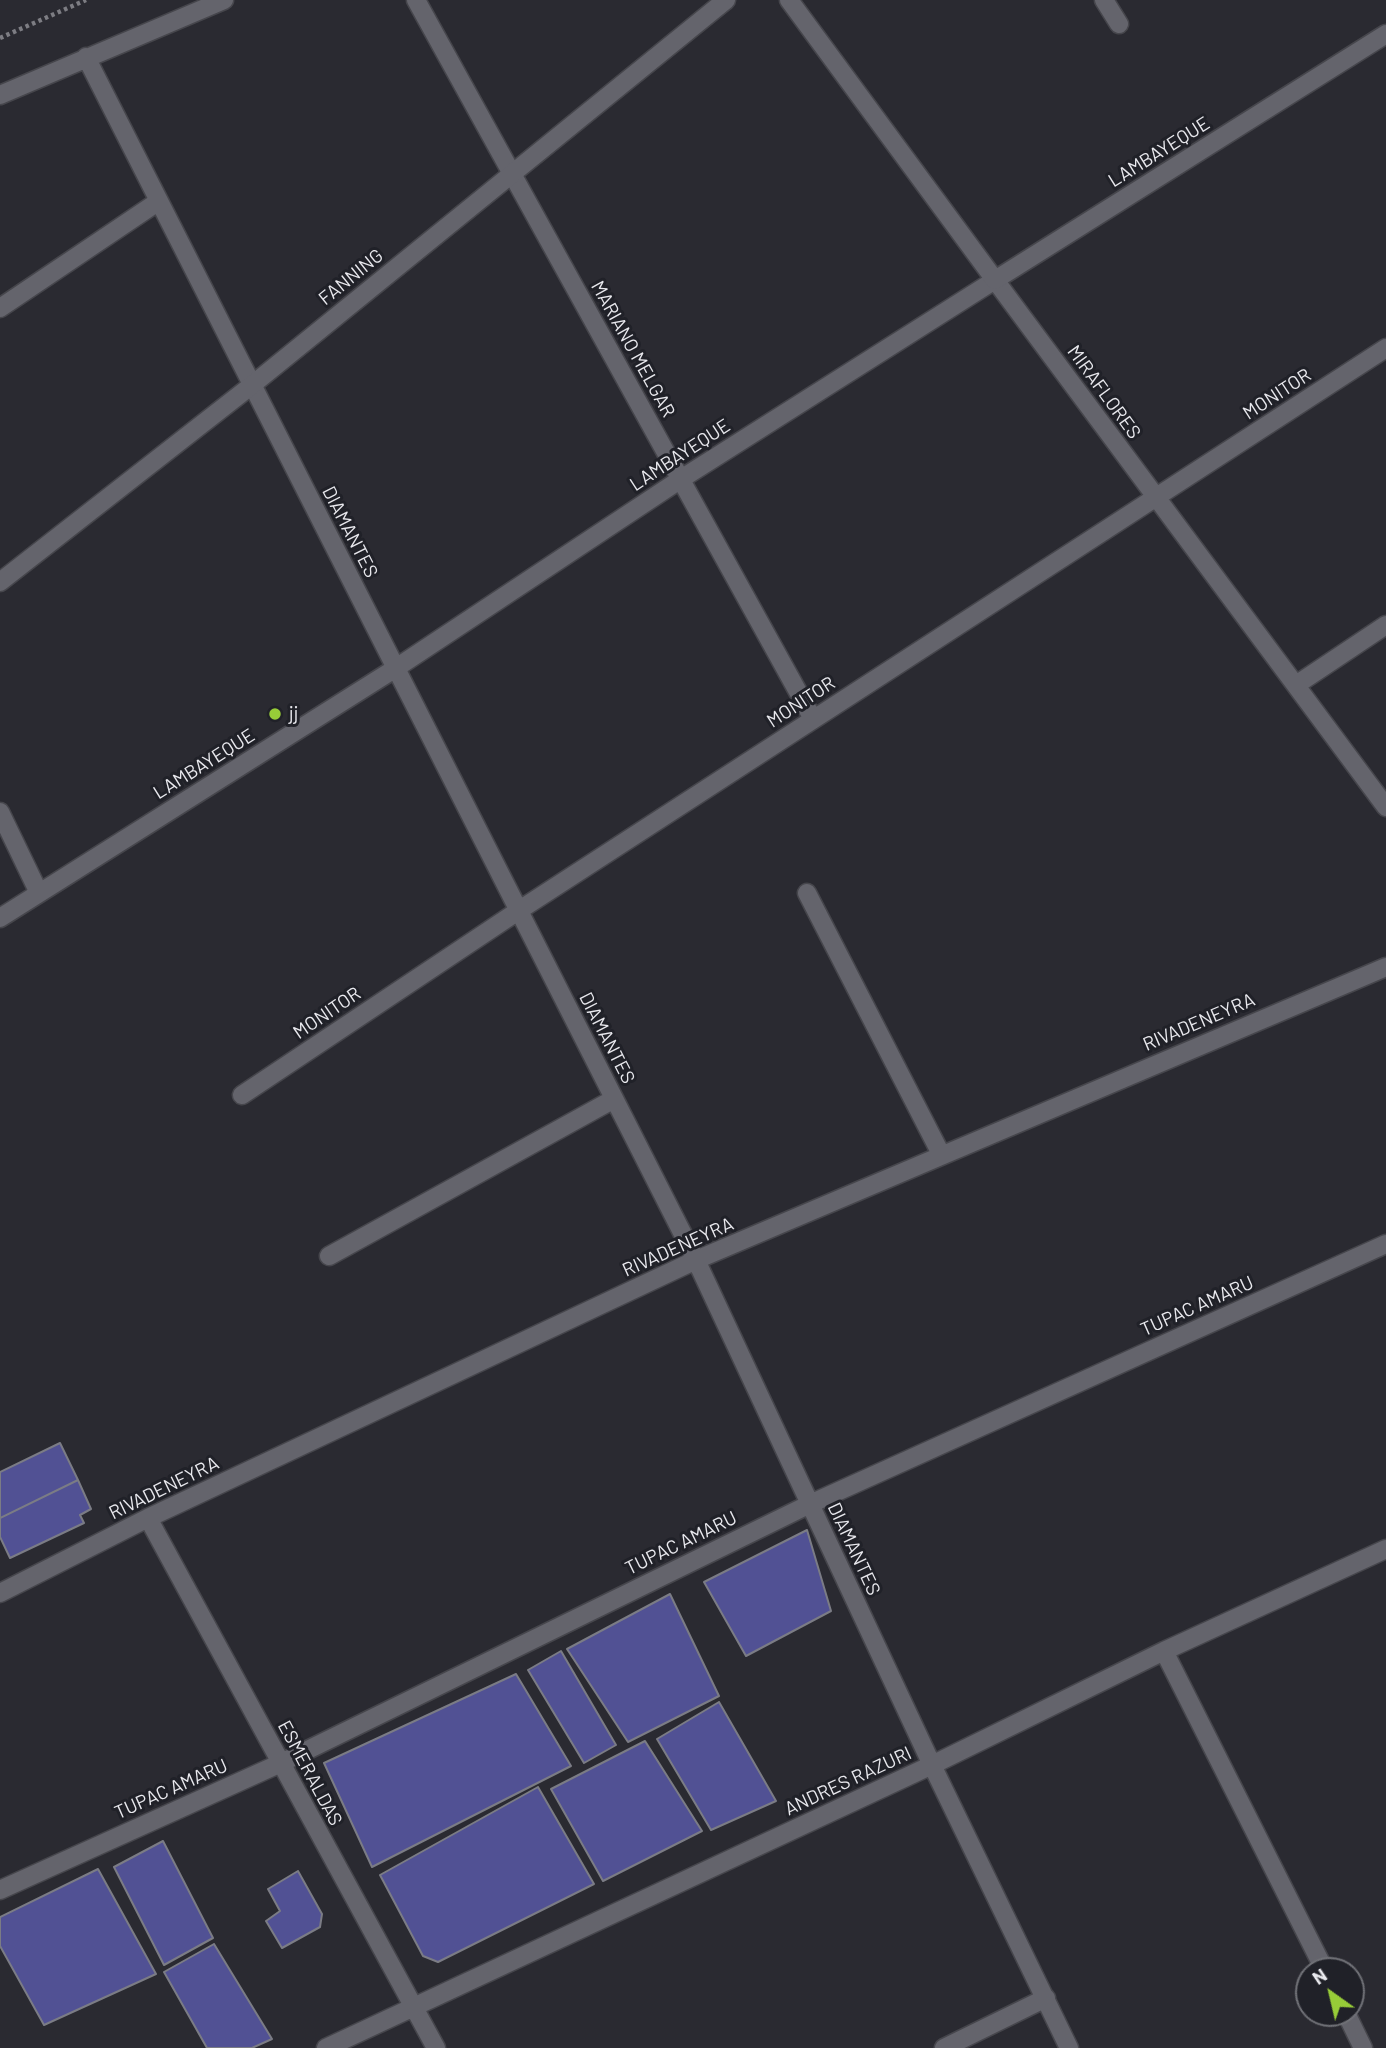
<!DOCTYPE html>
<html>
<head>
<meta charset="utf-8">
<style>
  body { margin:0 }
  #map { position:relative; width:1386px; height:2048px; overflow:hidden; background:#2a2a31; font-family:Barlow,sans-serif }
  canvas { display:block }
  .north { position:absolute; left:1295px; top:1957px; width:70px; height:70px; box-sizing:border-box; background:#202128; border:2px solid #707177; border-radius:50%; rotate:326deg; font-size:19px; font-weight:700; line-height:28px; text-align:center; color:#e9e9ee }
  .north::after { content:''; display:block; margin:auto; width:24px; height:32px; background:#97cc38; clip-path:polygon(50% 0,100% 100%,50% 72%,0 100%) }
</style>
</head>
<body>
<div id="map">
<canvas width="1386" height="2048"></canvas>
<div class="north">N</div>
</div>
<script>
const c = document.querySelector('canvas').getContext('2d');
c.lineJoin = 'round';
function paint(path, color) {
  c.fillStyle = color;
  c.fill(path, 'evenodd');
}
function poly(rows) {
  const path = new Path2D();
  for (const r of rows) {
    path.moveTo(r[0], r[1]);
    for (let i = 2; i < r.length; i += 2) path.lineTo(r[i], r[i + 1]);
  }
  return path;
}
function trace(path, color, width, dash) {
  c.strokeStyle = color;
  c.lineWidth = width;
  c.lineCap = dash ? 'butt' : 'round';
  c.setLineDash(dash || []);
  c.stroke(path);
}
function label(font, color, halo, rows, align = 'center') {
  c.font = font + ' Barlow,sans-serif';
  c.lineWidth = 6;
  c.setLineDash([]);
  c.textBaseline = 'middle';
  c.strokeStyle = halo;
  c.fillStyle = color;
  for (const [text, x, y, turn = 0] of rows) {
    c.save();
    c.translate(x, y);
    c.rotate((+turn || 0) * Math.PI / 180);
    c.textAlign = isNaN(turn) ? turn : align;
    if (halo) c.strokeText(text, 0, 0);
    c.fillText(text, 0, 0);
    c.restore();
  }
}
const building = poly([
  [60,1443,78,1480,0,1518,0,1472,60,1443],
  [78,1480,91,1509,80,1515,84,1523,10,1558,0,1537,0,1518,78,1480],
  [807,1530,831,1611,746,1656,704,1582,807,1530],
  [670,1594,719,1696,628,1742,567,1649,670,1594],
  [561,1651,616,1745,584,1763,528,1670,561,1651],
  [516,1674,571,1766,372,1867,324,1763,516,1674],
  [719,1702,776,1801,711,1830,657,1739,719,1702],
  [645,1741,702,1831,603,1881,551,1789,645,1741],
  [538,1787,594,1884,438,1962,423,1956,380,1875,538,1787],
  [163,1841,213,1938,164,1965,114,1867,163,1841],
  [98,1869,156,1974,44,2025,0,1946,0,1917,98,1869],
  [298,1871,322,1914,320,1927,282,1948,266,1921,280,1911,268,1889,298,1871],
  [214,1944,272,2039,252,2048,207,2048,164,1972,214,1944]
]);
const path = poly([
  [0,38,86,0]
]);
const minor = poly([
  [416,0,813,719],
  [1104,0,1119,24],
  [86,57,696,1260,932,1765,1069,2048],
  [0,95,224,0],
  [0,308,159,201],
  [1296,685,1386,625],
  [0,812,39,893],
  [807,893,941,1154],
  [0,918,396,668,681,479,995,280,1386,807],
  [242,1095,518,911,1386,348],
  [329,1256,614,1099],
  [148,1518,436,2048],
  [0,1593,148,1518,696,1260,1386,967],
  [1164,1651,1325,1971],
  [0,1890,281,1763,810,1504,1386,1244],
  [1346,2013,1363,2048],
  [326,2048,932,1765,1164,1651,1386,1549],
  [944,2048,1046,1998]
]);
const tertiary = poly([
  [789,0,995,280,1386,34],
  [0,582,252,385,726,0]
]);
const markers = [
  [275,714,7,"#97cc38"]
];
const streetNames = [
  ["LAMBAYEQUE",1159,152,-32],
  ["FANNING",351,277,-39],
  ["MARIANO MELGAR",633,349,61],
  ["MIRAFLORES",1104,392,54],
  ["MONITOR",1277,394,-33],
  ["LAMBAYEQUE",680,455,-33],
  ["DIAMANTES",350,532,63],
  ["MONITOR",801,702,-33],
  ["LAMBAYEQUE",204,764,-32],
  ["MONITOR",327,1013,-34],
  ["RIVADENEYRA",1199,1022,-23],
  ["DIAMANTES",607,1038,63],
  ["RIVADENEYRA",678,1247,-24],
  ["TUPAC AMARU",1197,1306,-24],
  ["RIVADENEYRA",164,1488,-26],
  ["TUPAC AMARU",681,1543,-26],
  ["DIAMANTES",854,1549,65],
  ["ESMERALDAS",310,1773,62],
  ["ANDRES RAZURI",848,1781,-25],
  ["TUPAC AMARU",171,1789,-24]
];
const poiNames = [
  ["jj",289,714]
];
paint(building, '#515194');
trace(building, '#7b7c85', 2);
trace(minor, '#46464c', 21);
trace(tertiary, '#46464c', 21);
trace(path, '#7d7d83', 4.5, [3.5, 3.5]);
trace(minor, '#64646c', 18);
trace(tertiary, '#64646c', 18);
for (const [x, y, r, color] of markers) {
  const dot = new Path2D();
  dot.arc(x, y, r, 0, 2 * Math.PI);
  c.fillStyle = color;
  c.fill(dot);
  trace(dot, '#202128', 2.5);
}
label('19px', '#e9e9ee', '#202128', streetNames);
label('19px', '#e9e9ee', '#202128', poiNames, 'left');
</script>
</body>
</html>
